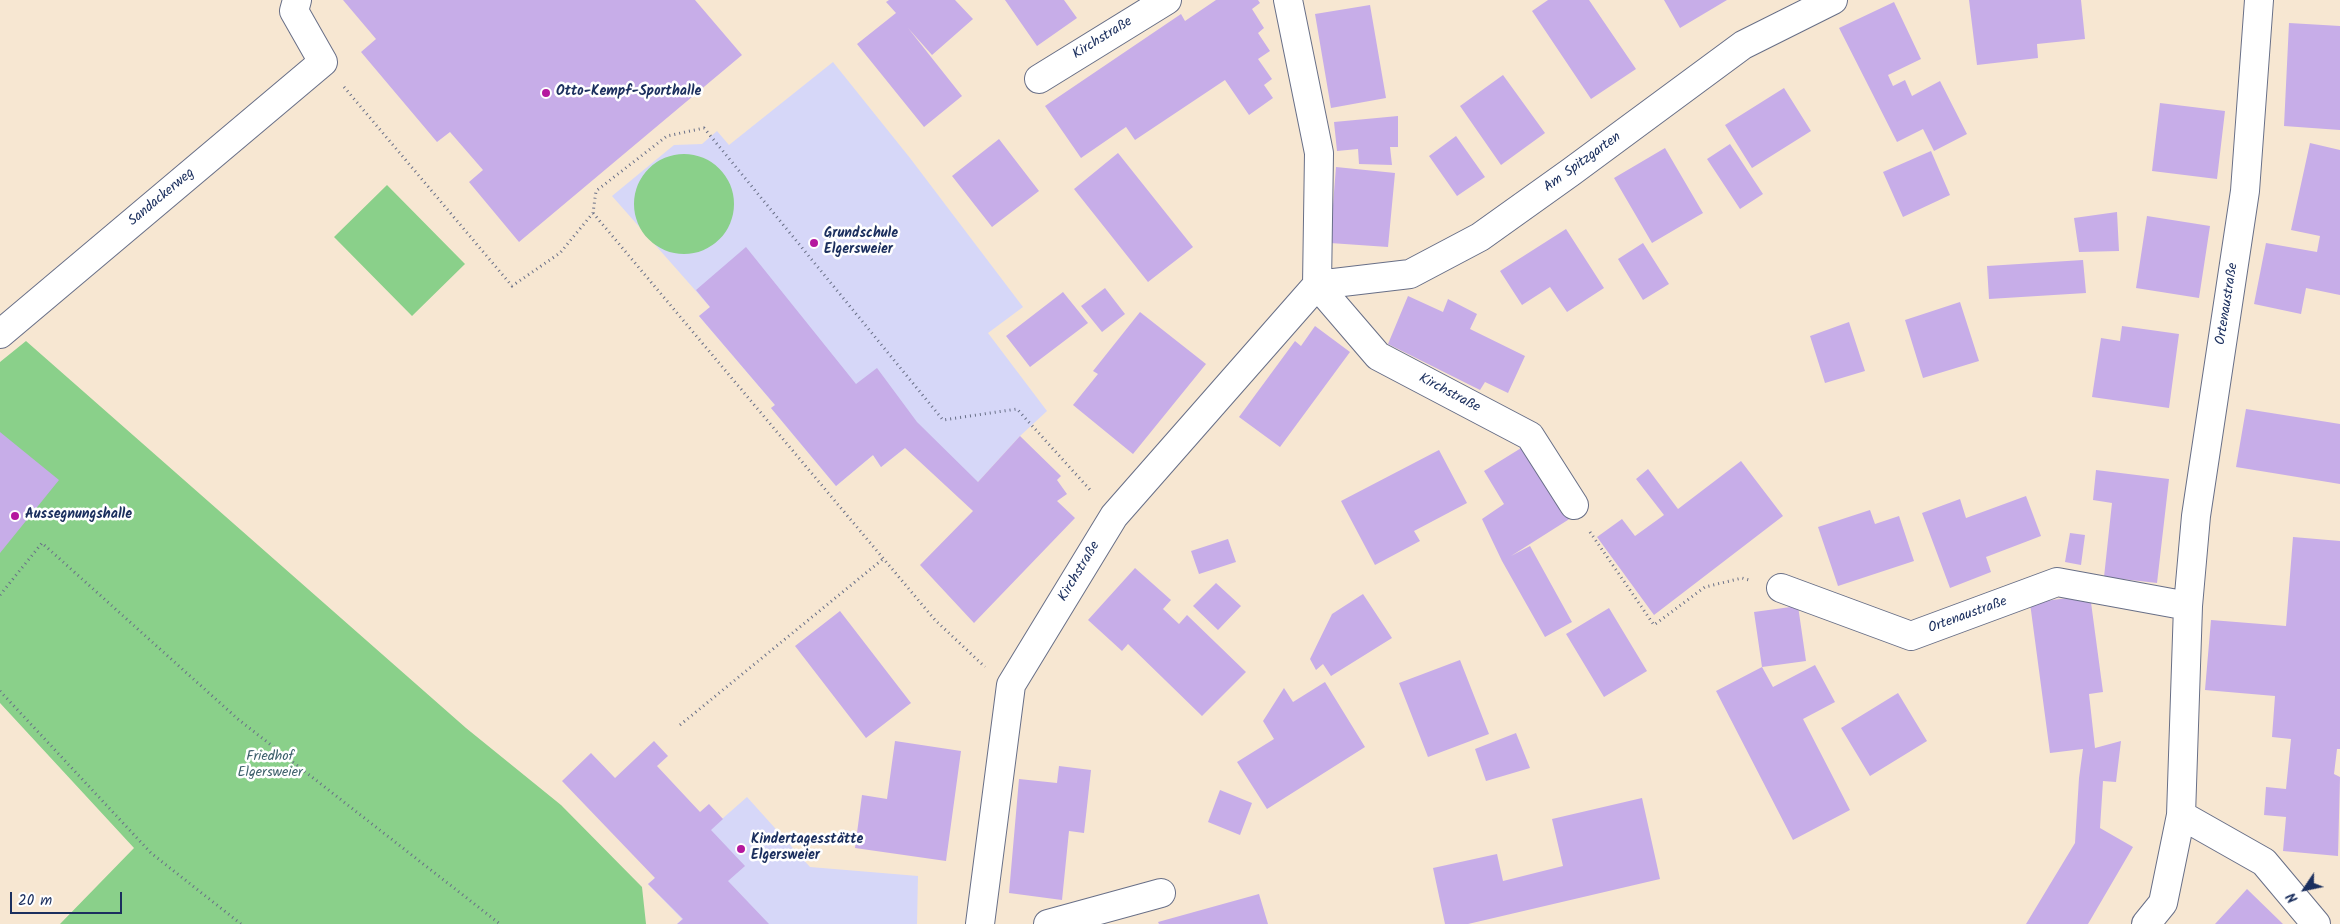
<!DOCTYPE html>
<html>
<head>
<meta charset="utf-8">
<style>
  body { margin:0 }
  #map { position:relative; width:2340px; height:924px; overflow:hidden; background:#f7e7d2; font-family:Kalam,sans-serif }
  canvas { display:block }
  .north { position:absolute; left:2280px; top:864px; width:50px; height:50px; -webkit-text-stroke:4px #fff; paint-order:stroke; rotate:236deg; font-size:14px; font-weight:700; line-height:20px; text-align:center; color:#1b2f5e }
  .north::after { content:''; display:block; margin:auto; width:18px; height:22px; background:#1b2f5e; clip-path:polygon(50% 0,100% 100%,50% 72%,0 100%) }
  .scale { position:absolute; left:10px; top:892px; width:112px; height:22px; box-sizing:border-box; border:2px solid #1b2f5e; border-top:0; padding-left:6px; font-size:15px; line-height:18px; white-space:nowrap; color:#1b2f5e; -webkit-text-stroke:4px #fff; paint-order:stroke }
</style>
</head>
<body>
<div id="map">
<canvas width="2340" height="924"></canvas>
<div class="north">N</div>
<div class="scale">20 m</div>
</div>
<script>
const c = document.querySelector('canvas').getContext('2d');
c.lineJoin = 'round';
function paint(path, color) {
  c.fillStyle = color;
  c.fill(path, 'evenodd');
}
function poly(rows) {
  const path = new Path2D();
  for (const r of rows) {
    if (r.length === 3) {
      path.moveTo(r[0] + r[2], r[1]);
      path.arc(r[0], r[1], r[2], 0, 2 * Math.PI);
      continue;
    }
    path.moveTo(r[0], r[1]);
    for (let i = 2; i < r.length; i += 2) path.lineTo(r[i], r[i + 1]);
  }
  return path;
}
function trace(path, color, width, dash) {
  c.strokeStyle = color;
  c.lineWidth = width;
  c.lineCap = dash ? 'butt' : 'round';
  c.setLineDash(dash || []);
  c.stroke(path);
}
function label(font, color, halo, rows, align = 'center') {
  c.font = font + ' Kalam,sans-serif';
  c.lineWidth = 5;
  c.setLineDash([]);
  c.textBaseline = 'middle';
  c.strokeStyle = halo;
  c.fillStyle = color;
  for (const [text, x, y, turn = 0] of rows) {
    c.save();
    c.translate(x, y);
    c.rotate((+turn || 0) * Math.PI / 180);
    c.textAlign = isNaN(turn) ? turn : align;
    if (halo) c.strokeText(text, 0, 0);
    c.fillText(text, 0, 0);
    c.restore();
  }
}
const built = poly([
  [833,62,910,158,1023,307,988,333,1047,411,1020,436,978,482,905,448,881,467,873,455,836,486,771,408,775,405,699,316,710,307,612,196,674,145,702,144,717,131,729,145],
  [747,797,810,867,918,876,917,924,677,924,682,919,648,884]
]);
const green = poly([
  [684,204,50],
  [387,185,465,264,412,316,334,237],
  [26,341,466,728,561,805,642,887,646,924,60,924,134,848,0,703,0,362]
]);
const building = poly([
  [343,0,695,0,742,55,519,242,469,182,483,170,450,132,437,142,361,52,376,39],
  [889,0,955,0,973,19,932,55,908,28,962,96,924,127,857,44,896,13,886,2],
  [1005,0,1064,0,1077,18,1037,46],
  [1216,0,1258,0,1260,3,1252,9,1264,28,1258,33,1270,51,1258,59,1272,79,1264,85,1273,98,1249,115,1225,80,1135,140,1126,127,1081,158,1045,106,1181,14,1185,21],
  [1548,0,1589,0,1636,69,1591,99,1532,11],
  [1664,0,1727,0,1680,28],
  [1969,0,2081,0,2085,39,2037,44,2038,58,1977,65],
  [1894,2,1921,59,1888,75,1893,86,1905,80,1912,96,1940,81,1967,134,1934,151,1923,129,1897,142,1839,28],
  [1370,5,1386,98,1331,108,1315,14],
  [2289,23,2340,26,2340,130,2284,126],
  [1503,75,1545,133,1501,165,1460,106],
  [1784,88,1811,131,1752,168,1725,125],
  [2160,103,2225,111,2217,179,2152,171],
  [1398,116,1398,147,1390,147,1392,165,1359,164,1358,149,1337,151,1334,122],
  [1456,136,1485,177,1457,196,1429,156],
  [999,139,1039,191,992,227,952,176],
  [2310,143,2340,150,2340,295,2306,288,2301,314,2254,304,2266,243,2317,252,2320,236,2291,230],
  [1730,144,1763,194,1740,209,1707,159],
  [1665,148,1703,213,1652,243,1614,178],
  [1931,151,1950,195,1903,217,1883,172],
  [1118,153,1193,247,1148,282,1074,189],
  [1336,167,1395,173,1388,247,1330,243],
  [2117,212,2119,251,2079,252,2074,218],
  [2147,216,2210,226,2199,298,2136,288],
  [1566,229,1604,288,1567,312,1550,287,1522,305,1500,271],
  [1643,243,1669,284,1643,300,1618,259],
  [746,247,856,384,877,368,917,422,978,482,1020,436,1061,476,1057,480,1067,494,1057,501,1075,518,974,623,920,565,973,511,905,448,881,467,873,455,836,486,771,408,775,405,699,316,710,307,696,290],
  [2083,260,2086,293,1989,299,1987,266],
  [1105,288,1125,314,1102,332,1081,306],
  [1063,292,1088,323,1030,367,1006,336],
  [1408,296,1443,312,1448,299,1477,314,1470,329,1525,356,1508,393,1485,382,1480,390,1388,344],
  [1960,302,1979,361,1923,378,1905,320],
  [1140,312,1206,364,1133,454,1073,405,1098,374,1093,371],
  [1849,322,1865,371,1825,383,1810,336],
  [1315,326,1350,352,1280,447,1239,417,1295,341,1301,346],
  [2122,326,2179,334,2169,408,2092,397,2101,338,2120,341],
  [2246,409,2340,424,2340,484,2236,467],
  [0,432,59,480,0,553],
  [1526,445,1571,518,1511,556,1530,546,1572,622,1545,637,1502,561,1482,519,1504,504,1484,471],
  [1439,450,1467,503,1414,531,1420,541,1375,565,1341,501],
  [1741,461,1783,516,1654,615,1597,537,1622,519,1635,536,1664,515,1636,479,1648,469,1678,509],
  [2096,470,2169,479,2157,583,2104,577,2112,503,2093,500],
  [2026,496,2041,536,1986,557,1991,572,1950,588,1922,513,1960,499,1966,518],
  [1870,510,1875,524,1899,516,1914,561,1838,586,1818,527],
  [2070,533,2085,535,2081,565,2065,562],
  [2293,537,2340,541,2340,749,2337,749,2334,774,2340,777,2338,856,2283,851,2286,817,2264,815,2266,787,2286,789,2291,739,2272,737,2275,696,2205,690,2211,620,2286,626],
  [1228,539,1236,562,1199,574,1191,551],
  [1135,568,1171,600,1163,609,1179,624,1187,615,1246,672,1202,716,1128,644,1122,651,1088,620],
  [1216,583,1241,606,1218,630,1193,606],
  [1363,594,1392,638,1331,676,1323,664,1316,670,1310,659,1332,614],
  [2090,595,2103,692,2089,694,2095,748,2121,741,2116,782,2103,781,2100,828,2133,847,2088,924,2026,924,2075,843,2079,778,2083,749,2050,753,2030,603],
  [1798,606,1806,661,1762,667,1754,612],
  [1609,608,1647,671,1604,697,1566,634],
  [840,611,911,703,866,738,795,646],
  [1460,660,1489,734,1428,757,1399,683],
  [1815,665,1835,702,1803,719,1850,810,1793,840,1716,691,1762,667,1773,687],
  [1325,682,1365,747,1267,809,1237,762,1274,739,1263,721,1284,688,1293,702],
  [1898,693,1927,741,1870,776,1841,728],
  [1516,733,1530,768,1486,781,1475,749],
  [654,741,668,756,657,766,700,812,709,804,723,819,711,830,745,866,728,881,769,924,677,924,683,919,648,884,655,878,562,781,591,753,615,778],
  [895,741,961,751,946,861,855,848,862,795,887,799],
  [1059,766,1091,770,1084,833,1069,831,1062,900,1009,893,1019,779,1057,783],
  [1220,790,1252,803,1240,835,1208,822],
  [1642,798,1660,879,1468,924,1445,924,1433,868,1497,854,1503,881,1563,866,1552,819],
  [2247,889,2283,924,2215,924],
  [1259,894,1268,924,1159,924,1158,922]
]);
const path = poly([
  [344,87,512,286,560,253,593,213,596,191,667,136,704,128,943,420,1017,409,1092,492],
  [593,213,935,620,985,667],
  [1590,532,1654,625,1705,587,1742,578,1749,580],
  [0,595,42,543,239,720,500,924],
  [0,691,151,853,241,924],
  [680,725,883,559]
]);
const minor = poly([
  [1039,79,1167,0],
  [1317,285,1410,274,1480,237,1571,172,1743,45,1833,0],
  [1317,285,1378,356,1530,436,1574,505],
  [0,334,323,62,294,11,297,0],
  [1781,588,1911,636,2057,582,2188,606],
  [2181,815,2264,862,2316,924],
  [980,924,1011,685,1114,516,1317,285,1319,153,1288,0],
  [1048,924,1161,893],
  [2146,924,2163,903,2181,815,2188,606,2196,516,2245,191,2259,0]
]);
const markers = [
  [546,93,5,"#b5179e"],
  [814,243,5,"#b5179e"],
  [15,516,5,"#b5179e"],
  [741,849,5,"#b5179e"]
];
const streetNames = [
  ["Kirchstraße",1103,39,-32],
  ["Am Spitzgarten",1583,163,-36],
  ["Sandackerweg",162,198,-40],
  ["Ortenaustraße",2228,304,-81],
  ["Kirchstraße",1449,394,28],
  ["Kirchstraße",1080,572,-59],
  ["Ortenaustraße",1968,616,-20]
];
const poiNames = [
  ["Otto-Kempf-Sporthalle",556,93],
  ["Grundschule",824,235],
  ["Elgersweier",824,251],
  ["Aussegnungshalle",25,516],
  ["Kindertagesstätte",751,841],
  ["Elgersweier",751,857]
];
const parkNames = [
  ["Friedhof",270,758],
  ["Elgersweier",270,774]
];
paint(built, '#d6d7f8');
paint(green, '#8ad08a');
paint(building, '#c7ade8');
trace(minor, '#686f87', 30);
trace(path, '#686f87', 3, [1, 4]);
trace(minor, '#fff', 28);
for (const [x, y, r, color] of markers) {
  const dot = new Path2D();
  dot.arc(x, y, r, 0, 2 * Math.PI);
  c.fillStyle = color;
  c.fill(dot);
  trace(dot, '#fff', 2);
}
label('14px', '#1b2f5e', '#fff', streetNames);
label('bold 14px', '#1b2f5e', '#fff', poiNames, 'left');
label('14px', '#3c5f6b', '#fff', parkNames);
</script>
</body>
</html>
